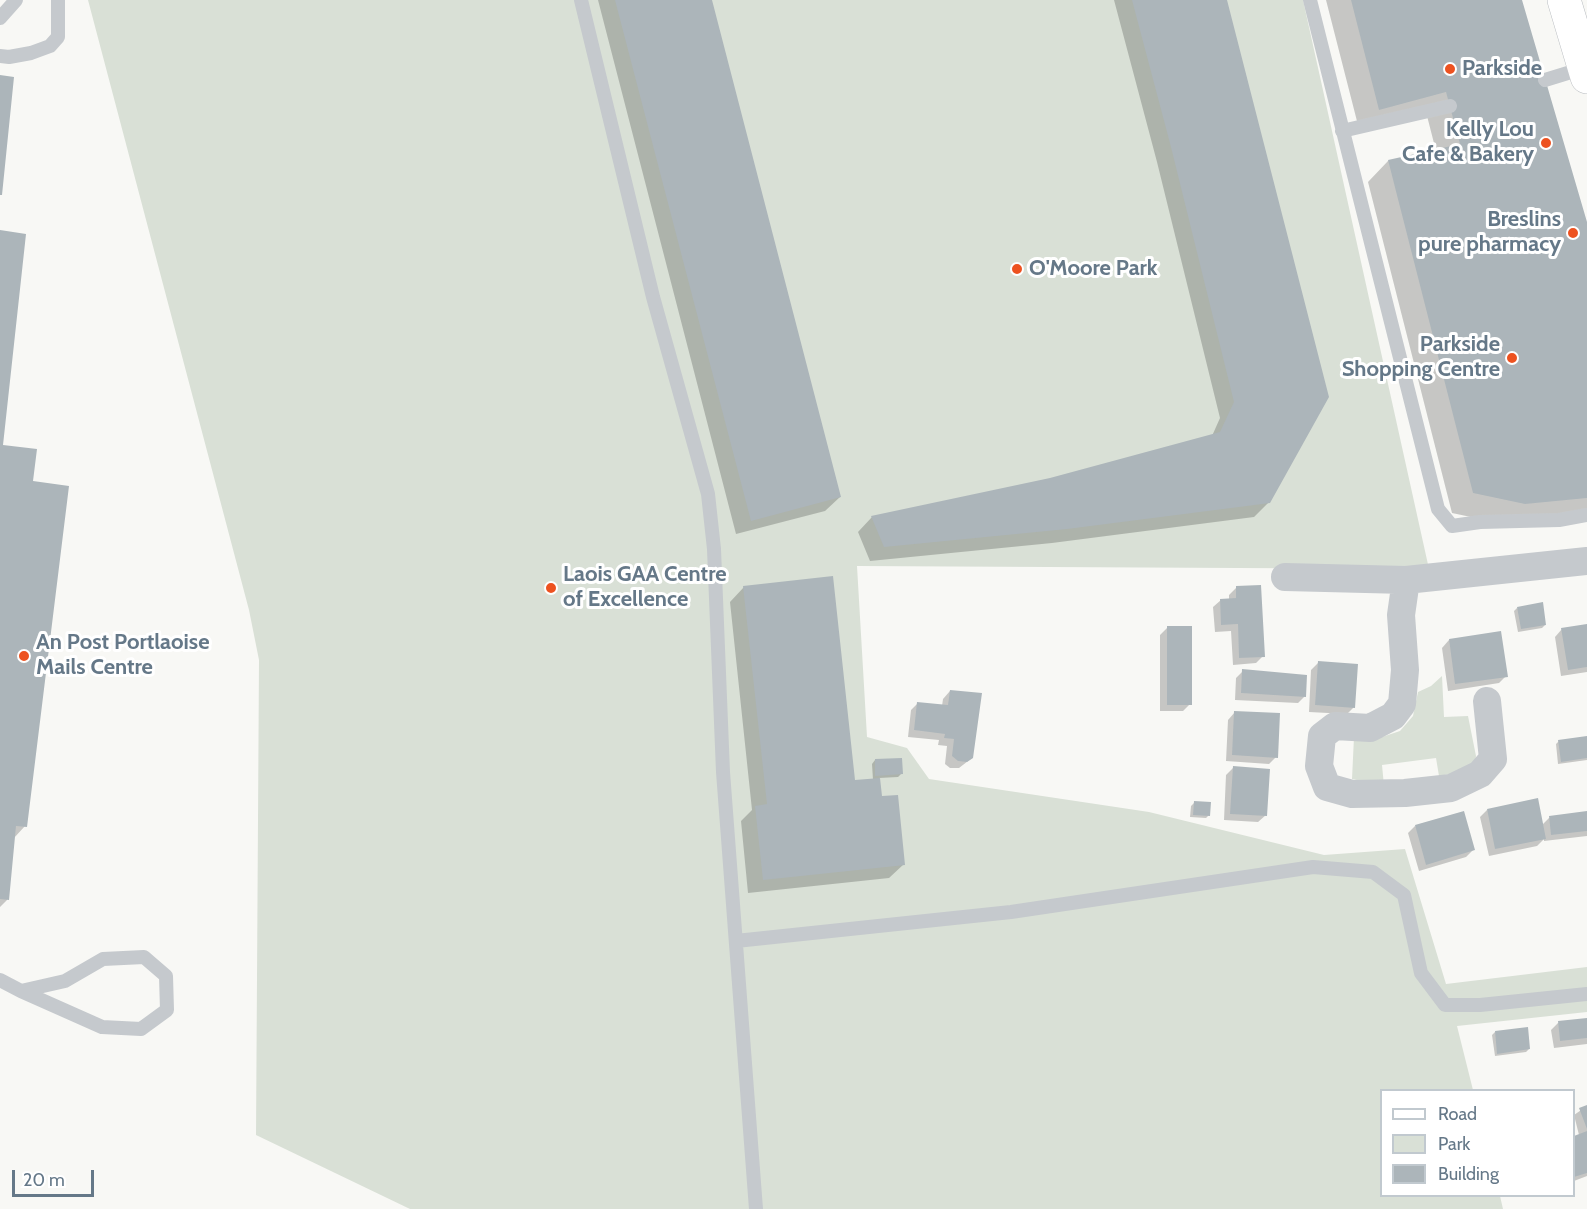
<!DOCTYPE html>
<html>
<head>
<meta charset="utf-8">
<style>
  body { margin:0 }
  #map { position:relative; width:1587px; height:1209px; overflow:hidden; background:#f8f8f5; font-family:Cabin,sans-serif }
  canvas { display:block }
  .legend { position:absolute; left:1380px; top:1089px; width:195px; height:108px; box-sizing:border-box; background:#fff; border:2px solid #c1c9cf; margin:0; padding:8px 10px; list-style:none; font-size:18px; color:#657888 }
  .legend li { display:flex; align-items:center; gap:12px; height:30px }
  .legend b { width:30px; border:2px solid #c1c9cf }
  .scale { position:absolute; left:12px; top:1170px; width:82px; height:27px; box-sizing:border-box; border:3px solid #657888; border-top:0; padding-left:8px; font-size:18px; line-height:21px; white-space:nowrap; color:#657888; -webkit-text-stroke:4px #fff; paint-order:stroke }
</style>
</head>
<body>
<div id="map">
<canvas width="1587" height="1209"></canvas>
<ul class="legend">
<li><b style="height:8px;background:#fff"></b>Road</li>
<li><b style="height:16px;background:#d9e0d6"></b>Park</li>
<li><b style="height:16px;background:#acb5ba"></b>Building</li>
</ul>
<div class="scale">20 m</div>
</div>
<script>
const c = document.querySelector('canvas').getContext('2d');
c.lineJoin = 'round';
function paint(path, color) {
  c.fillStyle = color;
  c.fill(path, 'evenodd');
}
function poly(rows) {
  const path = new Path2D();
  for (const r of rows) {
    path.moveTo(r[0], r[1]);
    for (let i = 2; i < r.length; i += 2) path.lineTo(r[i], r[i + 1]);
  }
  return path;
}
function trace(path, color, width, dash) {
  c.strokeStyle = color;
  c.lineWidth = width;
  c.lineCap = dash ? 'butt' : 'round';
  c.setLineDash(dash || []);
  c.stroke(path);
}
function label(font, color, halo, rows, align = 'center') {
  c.font = font + ' Cabin,sans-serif';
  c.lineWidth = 6;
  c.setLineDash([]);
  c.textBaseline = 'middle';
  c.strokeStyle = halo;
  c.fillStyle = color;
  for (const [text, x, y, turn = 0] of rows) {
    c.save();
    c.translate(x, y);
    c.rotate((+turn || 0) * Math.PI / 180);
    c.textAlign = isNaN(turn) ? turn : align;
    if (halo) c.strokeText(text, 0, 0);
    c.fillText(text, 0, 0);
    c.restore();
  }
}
const green = poly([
  [88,0,1303,0,1429,569,857,566,867,737,907,748,929,779,1149,812,1324,855,1405,849,1446,984,1587,967,1587,1012,1457,1026,1473,1090,1382,1090,1382,1196,1500,1196,1503,1209,410,1209,256,1135,259,660,249,610],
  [1442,676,1444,717,1468,716,1476,756,1475,765,1461,772,1439,776,1436,758,1382,765,1384,786,1352,779,1354,737,1382,737,1400,731,1413,716,1418,692,1431,686]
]);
const shadow = poly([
  [598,0,710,0,840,497,825,511,736,534],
  [1114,0,1225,0,1327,397,1269,502,1254,517,1052,543,870,561,858,532,872,517,1051,479,1212,436,1220,418,1157,162],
  [1326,0,1520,0,1587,228,1587,512,1504,524,1452,513,1368,182,1388,161,1436,151,1426,112,1359,129],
  [0,231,2,446,32,483,25,826,14,838,7,900,0,907],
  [744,587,853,782,873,780,872,764,875,760,901,774,898,777,879,778,881,798,904,864,889,878,748,893,741,821,752,810,730,602],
  [1236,588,1263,656,1256,663,1233,665,1231,631,1215,632,1213,607,1221,600,1229,600,1229,595],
  [1517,608,1545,625,1542,628,1518,632,1514,611],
  [1587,626,1587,672,1561,676,1555,637,1562,629],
  [1167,628,1190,704,1183,711,1160,711,1160,635],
  [1449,640,1506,676,1499,683,1448,691,1442,648],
  [1318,663,1354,707,1347,714,1309,712,1311,670],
  [1243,671,1305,696,1298,703,1235,700,1236,678],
  [950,691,972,758,959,768,950,768,945,764,947,746,938,745,939,740,908,737,911,710,918,703,942,706,943,699],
  [1235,712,1276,757,1269,764,1226,761,1228,720],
  [1587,738,1587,760,1558,764,1556,744,1559,741],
  [1233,768,1266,815,1258,822,1224,820,1226,775],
  [1194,803,1209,815,1206,818,1190,817,1191,806],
  [1487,810,1542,825,1549,818,1587,816,1587,836,1544,841,1544,839,1537,846,1489,856,1480,817],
  [1415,826,1473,850,1466,857,1419,871,1408,833],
  [1587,1019,1587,1044,1554,1048,1551,1030,1558,1023],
  [1495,1032,1529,1049,1526,1052,1495,1056,1492,1035],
  [1587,1106,1587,1176,1574,1181,1574,1137,1579,1135,1574,1115]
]);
const building = poly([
  [615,0,712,0,841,497,751,521],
  [1132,0,1227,0,1329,397,1270,503,1067,529,884,547,871,516,1050,478,1220,432,1234,402,1171,147],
  [1351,0,1522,0,1587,222,1587,498,1525,504,1473,493,1388,160,1460,144,1446,92,1379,110],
  [0,75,14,77,2,195,0,195],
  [0,230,26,234,3,445,37,449,33,481,69,486,27,827,16,826,9,900,0,899],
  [833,576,855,780,880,778,882,796,898,795,905,865,763,880,755,806,767,804,743,586],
  [1261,585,1265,657,1239,658,1238,624,1221,625,1220,599,1236,598,1236,586],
  [1543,602,1546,625,1521,629,1517,607],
  [1587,624,1587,667,1568,670,1561,628],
  [1167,626,1192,626,1192,705,1167,705],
  [1501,631,1508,677,1455,684,1449,639],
  [1318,661,1358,664,1355,708,1315,705],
  [1242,669,1307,675,1306,697,1241,693],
  [950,690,982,693,973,758,967,762,958,761,952,756,954,739,944,738,945,734,914,730,917,702,948,705],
  [1234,711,1280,713,1278,758,1232,755],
  [1587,736,1587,758,1561,762,1558,740],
  [902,758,903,774,875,776,875,759],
  [1233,766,1270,769,1267,816,1230,814],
  [1538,798,1546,839,1495,849,1487,809],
  [1194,801,1211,802,1210,816,1193,815],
  [1464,811,1475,850,1426,865,1415,825],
  [1587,811,1587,831,1551,835,1549,816],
  [1587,1018,1587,1038,1560,1041,1558,1021],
  [1528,1027,1530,1049,1497,1054,1495,1031],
  [1587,1105,1587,1129,1579,1108],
  [1587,1131,1587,1173,1574,1177,1574,1136]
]);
const service = poly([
  [581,0,653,297,708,494,714,549,723,772,756,1209],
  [1310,0,1438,509,1452,526,1480,522,1559,520,1587,515],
  [0,18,16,0],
  [0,56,9,57,31,53,50,46,58,37,58,0],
  [1545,80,1584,68],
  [1342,131,1450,106],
  [736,941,1011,912,1313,867,1373,872,1404,895,1421,973,1445,1005,1480,1005,1587,994],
  [0,980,21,991,102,1027,141,1029,167,1010,166,976,144,957,103,959,65,981,21,991]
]);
const minor = poly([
  [1285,577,1406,580,1587,561],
  [1406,580,1401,615,1405,670,1402,704,1393,716,1370,728,1335,726,1322,736,1319,766,1327,787,1352,794,1405,793,1451,788,1480,774,1493,759,1487,701]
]);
const primary = poly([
  [1564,0,1587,77]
]);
const markers = [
  [1450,69,6,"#ed5220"],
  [1546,143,6,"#ed5220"],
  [1573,233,6,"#ed5220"],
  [1017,269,6,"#ed5220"],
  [1512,358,6,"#ed5220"],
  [551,588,6,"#ed5220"],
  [24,656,6,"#ed5220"]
];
const poiNames = [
  ["Parkside",1462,69],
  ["Kelly Lou",1534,130,"right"],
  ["Cafe & Bakery",1534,155,"right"],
  ["Breslins",1561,220,"right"],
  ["pure pharmacy",1561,245,"right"],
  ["O'Moore Park",1029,269],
  ["Parkside",1500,345,"right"],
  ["Shopping Centre",1500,370,"right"],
  ["Laois GAA Centre",563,575],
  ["of Excellence",563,600],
  ["An Post Portlaoise",36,643],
  ["Mails Centre",36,668]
];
paint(green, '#d9e0d6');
paint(shadow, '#0003');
paint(building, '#acb5ba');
trace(primary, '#b8bcc0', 34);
trace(service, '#c5c9cd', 14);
trace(minor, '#c5c9cd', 28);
trace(primary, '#fff', 33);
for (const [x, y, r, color] of markers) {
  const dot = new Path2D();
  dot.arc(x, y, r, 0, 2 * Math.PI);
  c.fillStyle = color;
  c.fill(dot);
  trace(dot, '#fff', 2);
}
label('bold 22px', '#657888', '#fff', poiNames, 'left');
</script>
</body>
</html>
